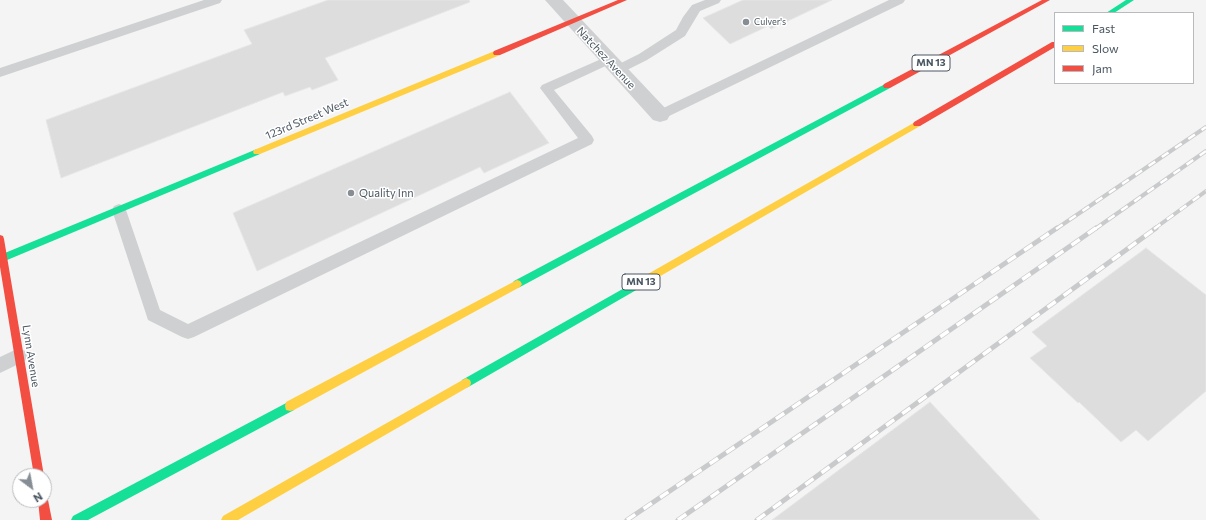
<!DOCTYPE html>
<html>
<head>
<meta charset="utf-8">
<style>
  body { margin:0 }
  #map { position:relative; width:1206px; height:520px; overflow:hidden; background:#f4f4f4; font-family:Commissioner,sans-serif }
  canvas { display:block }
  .legend { position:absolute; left:1054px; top:12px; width:140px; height:72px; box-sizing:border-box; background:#fff; border:1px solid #b7bbc0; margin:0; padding:5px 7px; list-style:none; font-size:12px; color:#4a5661 }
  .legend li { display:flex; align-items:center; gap:8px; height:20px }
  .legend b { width:20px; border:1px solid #b7bbc0 }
  .north { position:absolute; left:12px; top:468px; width:40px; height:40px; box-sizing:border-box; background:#fff; border:1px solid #b7bbc0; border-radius:50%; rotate:148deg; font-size:11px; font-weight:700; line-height:16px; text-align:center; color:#4a5661 }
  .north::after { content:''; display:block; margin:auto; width:14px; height:18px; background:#868d94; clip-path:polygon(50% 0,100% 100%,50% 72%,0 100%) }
</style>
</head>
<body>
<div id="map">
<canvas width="1206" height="520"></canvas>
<ul class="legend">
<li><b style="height:5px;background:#16e098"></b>Fast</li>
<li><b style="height:5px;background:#ffcf43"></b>Slow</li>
<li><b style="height:5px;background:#f24e42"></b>Jam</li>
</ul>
<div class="north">N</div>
</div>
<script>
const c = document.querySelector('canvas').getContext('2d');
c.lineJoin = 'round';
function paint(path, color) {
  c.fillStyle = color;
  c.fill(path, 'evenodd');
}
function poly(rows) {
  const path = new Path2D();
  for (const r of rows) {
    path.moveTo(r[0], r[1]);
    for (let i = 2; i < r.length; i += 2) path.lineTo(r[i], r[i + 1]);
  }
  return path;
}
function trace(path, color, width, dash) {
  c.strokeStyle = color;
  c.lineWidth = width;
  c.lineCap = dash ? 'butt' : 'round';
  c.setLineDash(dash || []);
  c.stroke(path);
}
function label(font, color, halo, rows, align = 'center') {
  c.font = font + ' Commissioner,sans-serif';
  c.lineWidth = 3;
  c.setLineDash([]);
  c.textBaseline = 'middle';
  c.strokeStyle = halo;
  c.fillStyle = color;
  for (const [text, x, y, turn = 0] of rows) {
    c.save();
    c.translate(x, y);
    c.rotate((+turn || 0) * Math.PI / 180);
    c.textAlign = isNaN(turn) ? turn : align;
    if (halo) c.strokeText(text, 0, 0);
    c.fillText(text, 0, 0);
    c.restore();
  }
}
const building = poly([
  [328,0,469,0,470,2,325,58,338,80,312,90,310,87,285,96,283,92,61,178,46,120,252,44,244,30,328,0],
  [743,0,832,0,771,29,768,26,730,44,703,18,743,0],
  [510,92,549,143,484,173,480,167,257,271,233,213,510,92],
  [1146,248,1206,295,1206,391,1148,441,1136,430,1121,442,1079,402,1078,403,1030,358,1047,346,1032,332,1146,248],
  [930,402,1040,520,772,520,930,402]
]);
const lane = poly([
  [204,0,222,0,220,3,0,77,0,68,204,0],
  [705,0,721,0,719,3,700,11,685,36,647,60,621,73,617,74,613,73,611,70,613,67,639,54,676,30,683,17,692,5,705,0],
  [889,0,905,0,903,3,665,118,660,120,655,118,654,115,655,112,889,0],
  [608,56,612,57,614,60,612,63,554,90,592,136,594,140,592,144,194,337,188,339,182,337,148,320,112,210,114,206,119,204,124,206,126,210,160,310,188,324,578,138,540,88,542,85,608,56],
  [19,348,25,351,27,356,25,361,0,373,0,357,19,348]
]);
const street = poly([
  [545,0,563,0,667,110,670,115,667,120,660,122,653,120,545,0]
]);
const fast = poly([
  [1126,0,1134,0,1114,13,1106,13,1126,0],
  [887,83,890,84,890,88,520,287,517,288,514,287,512,284,514,281,887,83],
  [257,149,261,152,260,154,0,263,0,255,257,149],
  [635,282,638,283,640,286,638,289,470,386,466,388,462,386,461,383,462,380,635,282],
  [290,401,294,402,295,406,294,410,88,520,71,520,73,516,290,401]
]);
const slow = poly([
  [497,50,500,51,500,55,260,154,254,154,253,152,254,150,497,50],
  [917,121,921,124,920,126,638,289,635,290,632,289,630,286,632,283,917,121],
  [517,280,520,281,522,284,520,287,294,410,290,411,286,410,285,406,286,402,517,280],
  [466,378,470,380,471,383,470,386,238,520,221,520,223,516,466,378]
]);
const jam = poly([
  [618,0,627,0,500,55,494,55,493,53,494,51,618,0],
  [1042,0,1050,0,890,88,884,88,883,86,884,84,1042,0],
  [1052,42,1055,42,1055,47,920,126,914,126,913,124,914,122,1052,42],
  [0,235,3,236,4,239,44,476,44,477,34,476,0,267,0,235],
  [44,495,47,496,48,500,52,520,40,520,38,500,44,500,44,495]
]);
const railFar1 = poly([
  [1056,229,1206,127],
  [1095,229,1206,151],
  [1154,229,1206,191]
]);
const rail = poly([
  [627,520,1057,228],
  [678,520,1096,228],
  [757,520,1156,228]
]);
const markers = [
  [746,22,4,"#868d94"],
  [351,193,4,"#868d94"]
];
const farPoinames = [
  ["Culver's",754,22]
];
const shields = [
  [931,63,38],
  [641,282,38]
];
const shieldNames = [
  ["MN 13",931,63],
  ["MN 13",641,282]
];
const streetNames = [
  ["Natchez Avenue",606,58,47],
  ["123rd Street West",307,119,-23],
  ["Lynn Avenue",31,356,81]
];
const poiNames = [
  ["Quality Inn",359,193]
];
paint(building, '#ddddde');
trace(building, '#e5e6e7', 1);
paint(lane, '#ced0d2');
paint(street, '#ced0d2');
paint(fast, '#16e098');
paint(slow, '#ffcf43');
paint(jam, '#f24e42');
trace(railFar1, '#c9cacc', 4);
trace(rail, '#c9cacc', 5);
trace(railFar1, '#fff', 2.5, [8]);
trace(rail, '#fff', 3.5, [10]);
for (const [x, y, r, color] of markers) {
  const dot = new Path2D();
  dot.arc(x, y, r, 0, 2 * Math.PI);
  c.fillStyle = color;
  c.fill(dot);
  trace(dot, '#fff', 1.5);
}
label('9px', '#4a5661', '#fff', farPoinames, 'left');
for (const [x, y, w] of shields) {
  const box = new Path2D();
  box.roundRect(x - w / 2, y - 8, w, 16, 3);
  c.fillStyle = '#fff';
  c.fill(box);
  trace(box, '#4a5661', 1);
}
label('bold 10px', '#4a5661', null, shieldNames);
label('11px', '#4a5661', '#fff', streetNames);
label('11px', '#4a5661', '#fff', poiNames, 'left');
</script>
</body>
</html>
